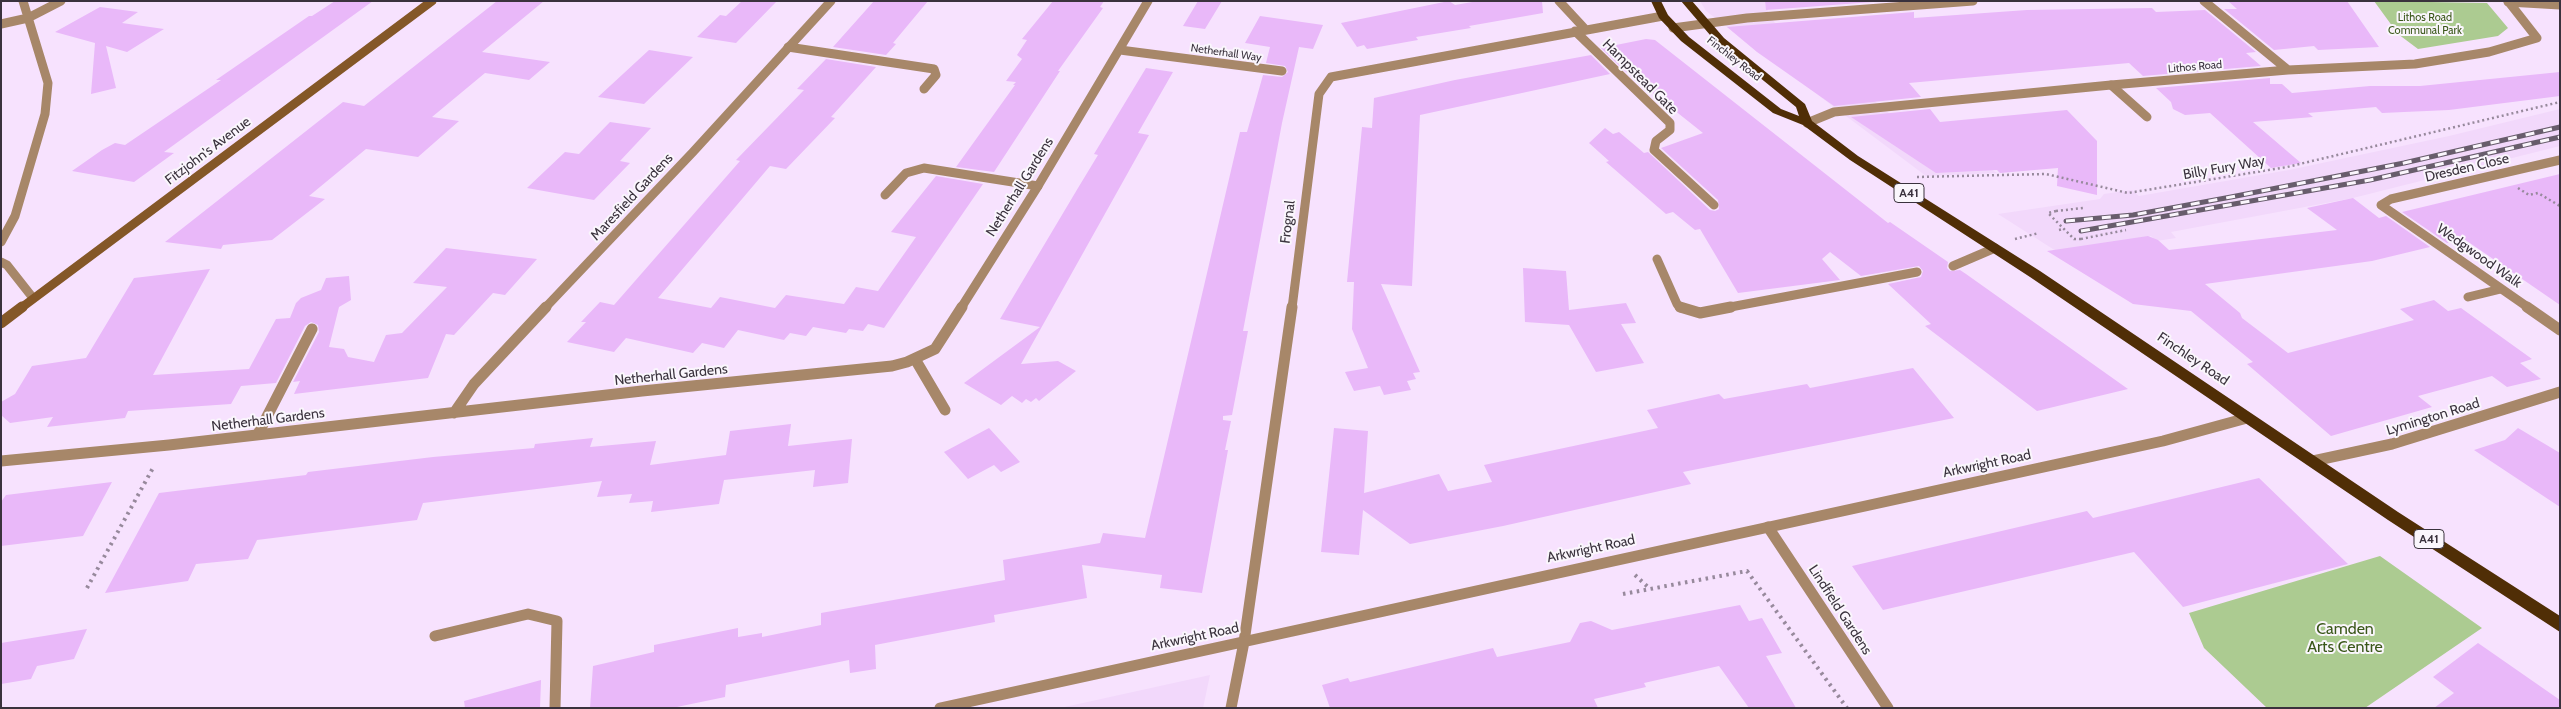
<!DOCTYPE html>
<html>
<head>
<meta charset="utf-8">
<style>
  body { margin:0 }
  #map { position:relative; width:2561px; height:709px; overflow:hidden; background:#f7e2fe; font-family:Cabin,sans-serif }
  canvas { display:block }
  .frame { position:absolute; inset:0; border:2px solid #3a323d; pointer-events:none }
</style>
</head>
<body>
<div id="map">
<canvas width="2561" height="709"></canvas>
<div class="frame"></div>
</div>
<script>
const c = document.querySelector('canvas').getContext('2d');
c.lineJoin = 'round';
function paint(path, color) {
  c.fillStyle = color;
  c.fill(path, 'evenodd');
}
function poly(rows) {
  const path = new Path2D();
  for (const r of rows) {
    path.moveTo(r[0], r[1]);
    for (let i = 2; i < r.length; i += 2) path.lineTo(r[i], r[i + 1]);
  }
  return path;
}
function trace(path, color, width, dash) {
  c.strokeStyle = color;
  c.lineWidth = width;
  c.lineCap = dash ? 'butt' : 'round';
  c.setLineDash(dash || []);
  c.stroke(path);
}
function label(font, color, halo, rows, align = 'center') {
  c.font = font + ' Cabin,sans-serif';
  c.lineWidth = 4;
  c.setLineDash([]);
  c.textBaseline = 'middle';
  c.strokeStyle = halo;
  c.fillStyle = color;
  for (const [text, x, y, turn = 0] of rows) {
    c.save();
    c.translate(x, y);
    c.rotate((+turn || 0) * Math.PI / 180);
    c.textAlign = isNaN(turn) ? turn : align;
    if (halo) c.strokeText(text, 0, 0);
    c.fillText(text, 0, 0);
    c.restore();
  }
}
const built = poly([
  [1700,1,1765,1,1766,8,1778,28,1831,64,1910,131,1933,130,1997,173,1926,176,1706,11],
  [2560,109,2560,146,2353,198,2171,232,2176,238,2156,241,2151,236,2056,251,1998,214,2100,199,2104,194,2132,190,2139,196,2289,170,2449,136],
  [1210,675,1203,708,1060,708]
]);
const green = poly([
  [2374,1,2487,3,2508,28,2498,36,2418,49,2398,34],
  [2380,556,2482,628,2365,708,2267,708,2204,648,2189,613]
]);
const building = poly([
  [335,1,373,1,164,152,174,153,134,182,72,171,102,150,115,143,125,145,221,80,216,80,309,16,312,16],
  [497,1,544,1,482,52,550,62,529,80,485,73,432,117,459,121,418,157,366,149,309,196,325,199,272,240,223,245,221,249,165,242,343,102,364,106],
  [742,1,777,1,736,43,697,37,720,15,726,16],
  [874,1,928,1,893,43,896,44,886,55,833,47],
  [1053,1,1104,1,1100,7,1103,8,1058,71,1060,71,994,172,956,167,1015,85,1013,85,1016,82,1006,81,1022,59,1017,55,1027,40,1022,39],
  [1198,1,1222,1,1205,29,1183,26],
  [1449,1,1455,5,1478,1,1542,1,1543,13,1469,26,1471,28,1416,37,1418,40,1367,49,1364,45,1357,47,1341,23],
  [1765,1,1886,1,1766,10],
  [2228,1,2347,1,2379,47,2318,50,2314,46,2274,50,2224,9,2237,9],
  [100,7,138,12,122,23,164,29,127,52,106,46,116,88,91,94,95,43,55,32],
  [2152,8,2156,12,2205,10,2256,52,2246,53,2261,66,2143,76,2129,63,1909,83,1921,97,1834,106,1757,52,1727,27,1914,12,1914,18,2027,10],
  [1260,16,1323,25,1313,49,1299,47,1282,123,1243,331,1248,331,1232,415,1223,416,1223,420,1231,421,1225,450,1228,450,1202,593,1160,588,1162,575,1082,565,1087,598,994,615,995,622,875,645,876,669,850,673,849,660,726,685,725,697,672,708,590,708,593,666,654,652,654,645,738,628,738,637,762,633,762,637,821,625,821,613,1005,580,1003,560,1100,543,1103,533,1145,538,1240,132,1247,132,1263,75,1282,77,1288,72,1285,66,1266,63,1270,47,1245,43],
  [1646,39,1655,40,1888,223,1890,222,1948,262,1947,268,1950,271,1960,270,1966,274,2128,389,2037,411,1925,326,1931,324,1888,284,1921,277,1923,271,1919,266,1861,276,1830,252,1822,259,1840,280,1738,293,1700,229,1695,230,1673,212,1666,214,1606,162,1609,161,1589,143,1605,128,1613,134,1619,132,1644,153,1648,152,1710,210,1715,211,1719,209,1718,200,1661,148,1703,133,1625,71,1601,48],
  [649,50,693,57,644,104,598,97],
  [1591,55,1610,74,1420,115,1412,286,1381,284,1420,372,1413,373,1416,379,1407,381,1411,390,1384,395,1380,386,1354,391,1345,372,1368,368,1352,329,1354,282,1347,282,1362,127,1372,128,1374,98,1455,80],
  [826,59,876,67,831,117,835,118,786,169,770,166,658,298,711,308,720,297,775,308,786,295,844,304,856,287,878,291,916,237,891,232,936,176,983,184,884,328,868,324,863,331,849,329,846,333,813,327,806,336,790,333,784,340,738,330,724,348,702,343,693,353,626,338,614,352,567,342,586,322,581,322,600,302,614,305,740,161,736,160,804,90,797,89],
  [1146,68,1173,72,1138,133,1149,135,1021,364,1058,361,1076,371,1039,401,1036,398,1031,402,1026,399,1022,403,1012,396,1001,405,964,383,1040,327,1000,319,1078,188,1098,155,1094,154],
  [2560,72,2560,96,2449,110,2382,113,2376,107,2308,113,2313,117,2253,122,2301,163,2271,168,2210,113,2185,115,2173,109,2171,102,2156,88,2270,78,2270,84,2282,84,2292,93,2370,86,2420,86],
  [1930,109,1940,122,2067,110,2097,141,2097,195,2057,186,2058,168,2000,173,1997,170,1936,173,1851,117],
  [610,122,651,128,620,161,630,163,594,200,527,188,565,152,579,154],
  [2560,174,2560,305,2464,239,2447,243,2402,212],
  [2353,198,2379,218,2386,216,2430,247,2372,261,2205,284,2240,313,2242,318,2288,353,2414,320,2400,309,2434,300,2448,311,2461,308,2532,359,2520,363,2541,379,2507,387,2492,376,2418,396,2432,407,2331,436,2247,364,2253,362,2191,311,2133,304,2047,251,2148,236,2158,240,2169,250,2337,230,2307,208],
  [446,248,537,259,505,295,493,293,454,335,446,334,428,378,294,394,300,381,293,382,319,332,318,325,311,322,305,326,276,383,241,386,231,404,128,411,125,418,47,427,53,417,10,423,1,415,1,402,15,394,32,366,86,358,134,278,210,269,153,375,249,369,276,319,290,318,296,303,301,298,321,290,326,278,349,276,351,300,339,307,329,347,344,349,348,357,374,362,386,335,402,333,447,287,413,283],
  [1523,268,1566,271,1569,310,1626,303,1636,323,1621,324,1644,363,1596,372,1569,325,1525,322],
  [1913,368,1954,418,1683,472,1691,484,1503,526,1410,544,1363,510,1359,555,1321,552,1334,428,1368,431,1364,493,1439,474,1448,491,1492,482,1484,465,1658,428,1647,410,1719,394,1724,399,1807,384,1810,388],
  [791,424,788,446,852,439,848,483,813,487,815,470,724,480,719,504,651,512,653,501,629,503,632,494,597,497,602,481,423,503,417,520,257,540,248,559,196,564,188,581,105,593,159,493,306,475,308,472,433,457,534,448,535,444,593,438,590,447,656,441,650,465,726,455,730,431],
  [989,428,1020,462,1001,472,994,465,968,479,944,452],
  [2518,428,2560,453,2560,507,2474,450,2505,440],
  [2259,478,2348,564,2183,607,2134,552,1883,610,1852,566,2087,511,2093,518],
  [112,482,83,536,1,546,1,502,6,495],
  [1740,605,1749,621,1762,618,1782,653,1766,656,1796,708,1749,708,1719,666,1644,683,1646,687,1594,699,1598,708,1330,708,1322,685,1348,678,1350,682,1493,648,1497,657,1570,642,1580,623,1591,621,1612,630],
  [87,629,74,659,37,666,31,679,1,684,1,643],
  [2478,643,2560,700,2560,708,2434,708,2454,693,2433,677],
  [541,680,540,708,465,708,464,701]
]);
const pathFar1 = poly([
  [1917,177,2046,174,2128,193,2287,167,2560,102],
  [2518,188,2529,195,2538,193,2560,206],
  [2056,211,2083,208],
  [2059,230,2063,229],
  [2015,239,2039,233],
  [2081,239,2126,230]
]);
const path = poly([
  [1635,575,1649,588],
  [87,588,154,466],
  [1623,594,1747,571,1847,708]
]);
const serviceFar1 = poly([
  [2508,2,2560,5],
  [788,47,934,69,936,75,924,89],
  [2111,85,2147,117],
  [885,195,906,173,924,168,1038,186],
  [1657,259,1677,304,1681,308],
  [1953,266,1995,248],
  [2468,297,2501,289],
  [1725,308,1917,272]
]);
const service = poly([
  [1680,307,1700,313,1731,307],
  [915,359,945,410],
  [258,434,312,329],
  [435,636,528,614,557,621,555,708]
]);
const minorFar1 = poly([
  [1559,1,1585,29],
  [2204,1,2288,70],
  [1,24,28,18,61,1],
  [1673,28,1747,18,1973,1],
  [1575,31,1670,123,1670,130,1656,141,1654,150,1714,205],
  [1120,50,1282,71],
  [1807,123,1834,112,2111,85,2288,70,2415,64,2489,52,2537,38,2508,1],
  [1,242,15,216,45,114,48,83,23,1],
  [1,262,7,265,33,298],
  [545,308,693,152,831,1],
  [961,308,1038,186,1148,1],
  [1292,308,1319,94,1331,77,1663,16],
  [2529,308,2381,205,2391,199,2560,160]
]);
const minor = poly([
  [2527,307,2560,330],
  [454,413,474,384,546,307],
  [1,461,169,445,642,391,892,366,907,362,935,349,962,307],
  [1768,527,1888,708],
  [1244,642,1292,307]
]);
const tertiary = poly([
  [2313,461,2392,444,2560,392],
  [940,708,2163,441,2247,418],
  [1231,708,1244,642]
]);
const secondaryFar1 = poly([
  [21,308,432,1]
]);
const secondary = poly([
  [1,323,22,307]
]);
const trunk = poly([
  [1651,1,1661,1,1668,15,1689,37,1781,109,1799,116,1796,107,1716,42,1681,1,1692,1,1724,38,1805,104,1812,121,1858,156,2040,271,2398,512,2560,616,2560,632,2388,520,2030,277,1850,160,1803,125,1773,113,1681,41,1659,18,1651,1]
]);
const rail = poly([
  [2066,221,2133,215,2231,197,2404,163,2560,127],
  [2081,231,2370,180,2560,137]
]);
const pathBridge = poly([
  [2056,211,2048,213,2074,239,2081,239]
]);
const farParknames = [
  ["Lithos Road",2425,18],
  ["Communal Park",2425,31]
];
const farStreetnames = [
  ["Netherhall Way",1226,53,8],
  ["Finchley Road",1734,59,38],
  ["Lithos Road",2195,67,-5]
];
const shields = [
  [1909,193,30],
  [2429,539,30]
];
const shieldNames = [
  ["A41",1909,193],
  ["A41",2429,539]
];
const streetNames = [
  ["Hampstead Gate",1640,77,45],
  ["Fitzjohn's Avenue",208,151,-37],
  ["Billy Fury Way",2224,168,-10],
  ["Dresden Close",2467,168,-13],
  ["Netherhall Gardens",1020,187,-58],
  ["Maresfield Gardens",632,197,-47],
  ["Frognal",1288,222,-83],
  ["Wedgwood Walk",2479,256,35],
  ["Finchley Road",2193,359,34],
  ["Netherhall Gardens",671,375,-6],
  ["Lymington Road",2433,417,-17],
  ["Netherhall Gardens",268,420,-7],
  ["Arkwright Road",1987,464,-12],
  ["Arkwright Road",1591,549,-12],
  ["Lindfield Gardens",1840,610,57],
  ["Arkwright Road",1195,637,-12]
];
const nearParknames = [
  ["Camden",2345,629],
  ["Arts Centre",2345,647]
];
paint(built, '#f2d8fb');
paint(green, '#accb91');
paint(building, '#e9b8f9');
trace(pathFar1, '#97899c', 2.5, [2, 3]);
trace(path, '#97899c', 4, [2.5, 4.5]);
trace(serviceFar1, '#a78769', 9);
trace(service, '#a78769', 11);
trace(minorFar1, '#a78769', 9);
trace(minor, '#a78769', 11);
trace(tertiary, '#a78769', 11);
trace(secondaryFar1, '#845727', 9);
trace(secondary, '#845727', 11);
paint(trunk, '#502e06');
trace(rail, '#685d6c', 5);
trace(rail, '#faf6fc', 3, [9]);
trace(pathBridge, '#97899c', 2.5, [2, 3]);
label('11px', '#3a5719', '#faf6fc', farParknames);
label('11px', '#3a323d', '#faf6fc', farStreetnames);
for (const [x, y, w] of shields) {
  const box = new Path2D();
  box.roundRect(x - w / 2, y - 9.5, w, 19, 4);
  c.fillStyle = '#faf6fc';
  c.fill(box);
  trace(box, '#3a323d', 1);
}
label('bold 12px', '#3a323d', null, shieldNames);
label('14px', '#3a323d', '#faf6fc', streetNames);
label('16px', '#3a5719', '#faf6fc', nearParknames);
</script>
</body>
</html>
